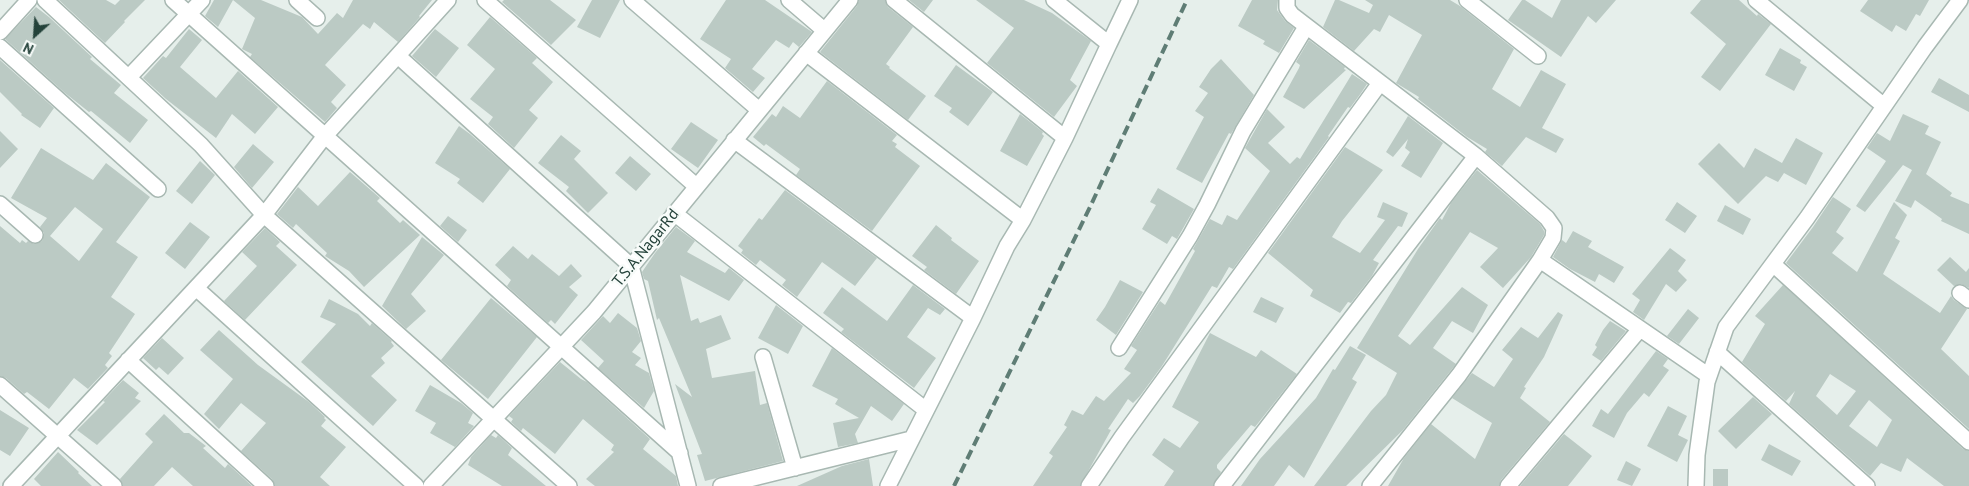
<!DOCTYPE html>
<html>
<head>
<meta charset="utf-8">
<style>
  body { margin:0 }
  #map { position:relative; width:1969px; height:486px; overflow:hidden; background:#e6efeb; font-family:"PT Sans",sans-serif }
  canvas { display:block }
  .north { position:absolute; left:10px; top:10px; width:50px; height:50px; -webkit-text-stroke:4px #f7fbf9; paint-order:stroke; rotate:206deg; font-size:14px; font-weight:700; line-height:20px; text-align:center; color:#24423a }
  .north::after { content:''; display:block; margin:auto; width:18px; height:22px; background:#24423a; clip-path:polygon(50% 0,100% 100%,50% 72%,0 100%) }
</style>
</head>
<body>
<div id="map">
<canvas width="1969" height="486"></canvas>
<div class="north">N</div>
</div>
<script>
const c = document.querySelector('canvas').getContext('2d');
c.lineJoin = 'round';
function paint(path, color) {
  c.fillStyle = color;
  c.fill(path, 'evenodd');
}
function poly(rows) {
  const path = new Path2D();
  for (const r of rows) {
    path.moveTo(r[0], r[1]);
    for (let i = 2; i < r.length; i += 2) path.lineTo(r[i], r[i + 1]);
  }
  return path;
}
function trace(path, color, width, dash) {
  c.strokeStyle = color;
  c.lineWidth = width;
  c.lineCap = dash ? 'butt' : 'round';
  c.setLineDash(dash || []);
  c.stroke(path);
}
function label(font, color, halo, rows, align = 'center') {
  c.font = font + ' "PT Sans",sans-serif';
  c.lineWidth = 5;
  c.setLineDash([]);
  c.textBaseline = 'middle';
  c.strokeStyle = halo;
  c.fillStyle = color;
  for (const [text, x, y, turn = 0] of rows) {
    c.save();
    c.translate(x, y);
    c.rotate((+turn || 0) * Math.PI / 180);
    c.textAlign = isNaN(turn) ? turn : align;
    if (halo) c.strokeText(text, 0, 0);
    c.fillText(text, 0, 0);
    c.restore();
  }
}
const building = poly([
  [59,0,106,0,115,5,120,0,145,0,124,21,125,22,105,43],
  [214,0,233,0,218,27,205,16],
  [233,0,261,0,302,17,318,34,337,13,343,18,353,0,432,0,419,16,420,17,398,42,374,22,370,29,363,24,325,65,346,85,331,102,337,108,325,122,250,57,252,54,242,49,255,18],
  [504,0,550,0,576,20,551,45,502,2],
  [592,0,620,0,600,38,577,27],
  [726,0,765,0,812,32,799,47,793,42,789,48,776,40,752,69,765,78,753,92,725,68,731,59,700,39],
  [859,0,885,0,888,7,913,27,886,64,890,67,889,68,926,96,908,120,820,52,857,6],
  [909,0,933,0,924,12],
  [976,0,1024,0,1052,13,1091,41,1070,80,1077,86,1054,117,987,63,1014,28],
  [1252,0,1278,0,1277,10,1285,21,1294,28,1279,53,1263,44,1265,41,1238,26],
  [1335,0,1339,0,1369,13,1373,5,1365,0,1450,0,1460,6,1514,49,1492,89,1520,107,1541,70,1566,84,1542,128,1564,139,1556,153,1526,137,1502,166,1485,152,1487,149,1467,137,1418,99,1419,97,1396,83,1422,35,1389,15,1380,32,1374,29,1354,51,1323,27],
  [1522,0,1525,0,1552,18,1561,0,1616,0,1596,23,1588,16,1561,57,1508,20],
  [1701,0,1739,0,1757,16,1758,14,1771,24,1720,91,1701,77,1726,44,1690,13],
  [1868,0,1929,0,1920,16,1916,14,1906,31,1896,25,1892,32,1860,11],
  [36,7,49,17,92,57,90,59,121,85,114,93,148,120,130,143,91,111,89,112,65,93,5,39],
  [490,17,537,58,532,63,553,82,529,110,538,118,514,148,488,124,493,117,470,99,495,69,467,45],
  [189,29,202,40,180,67,216,98,238,71,278,107,255,134,232,114,216,138,166,99,143,78,163,56,166,58],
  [435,29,459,48,436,77,412,56],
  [1309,40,1345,67,1344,69,1346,70,1304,109,1283,97,1299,68,1300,65,1296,62],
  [1780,48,1801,60,1800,63,1807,67,1794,91,1765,75],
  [1221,59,1254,95,1231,134,1229,133,1202,183,1176,169,1204,117,1195,111,1208,93,1199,87,1211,69],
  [0,60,54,108,40,128,21,115,22,114,0,92],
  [956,65,993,92,968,126,949,112,952,108,934,96],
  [1352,74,1367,84,1361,93,1350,108,1348,107,1328,136,1329,137,1233,269,1229,267,1217,288,1212,286,1162,366,1140,396,1133,403,1128,399,1108,429,1111,430,1080,486,1033,486,1053,456,1049,453,1067,427,1064,425,1072,410,1083,415,1096,396,1104,401,1131,373,1124,369,1137,350,1131,346,1160,301,1165,305,1195,251,1193,249,1210,219,1222,225,1227,215,1237,220,1270,171,1245,148,1267,109,1285,127,1268,143,1290,164,1297,157,1300,159],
  [1939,78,1969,95,1969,112,1931,92],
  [827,81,897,135,892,141,897,144,895,147,920,166,872,231,796,175,800,169,766,144,764,146,753,137,772,114,776,117,783,106,800,118],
  [1020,114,1043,132,1042,134,1044,136,1027,166,1000,151],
  [1903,114,1929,126,1925,134,1941,142,1926,174,1952,193,1950,196,1969,204,1969,234,1941,221,1942,219,1915,200,1911,208,1895,201,1912,170,1903,165,1865,212,1856,206,1886,161,1867,148,1877,133,1890,141],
  [1408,116,1443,143,1421,178,1401,166,1410,152,1405,148,1408,139,1393,157,1386,152],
  [691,122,718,140,698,168,671,149],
  [459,126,470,134,510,169,483,203,457,183,460,179,435,163],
  [0,131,18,149,0,168],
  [561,135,581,151,574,159,608,193,588,213,566,191,569,187,538,163],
  [1796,138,1823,153,1806,185,1784,173,1778,182,1766,176,1738,204,1698,164,1719,143,1744,168,1755,148,1782,163],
  [253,144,274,162,252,188,234,167],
  [1345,147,1383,170,1342,221,1332,237,1360,253,1385,220,1377,217,1383,202,1408,213,1402,227,1398,226,1373,260,1379,263,1372,276,1351,303,1348,302,1340,313,1310,296,1313,290,1268,253],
  [41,148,93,180,106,163,150,197,116,242,138,257,111,297,135,314,109,353,112,356,105,365,108,368,88,389,74,378,49,409,27,392,24,394,6,378,0,376,0,226,20,243,22,240,26,243,28,241,34,244,42,241,44,233,40,227,47,218,11,198],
  [75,207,103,229,79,261,50,236],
  [630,156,651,174,636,191,615,173],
  [200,161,215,175,192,204,176,191],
  [1477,170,1540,224,1544,231,1544,235,1531,257,1503,288,1480,267,1498,248,1470,232,1398,336,1410,345,1462,287,1488,305,1473,333,1452,321,1433,348,1456,364,1403,430,1346,486,1314,486,1371,411,1386,395,1397,373,1357,348,1418,249,1440,218,1442,220,1451,203],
  [350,172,380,198,377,201,400,223,403,220,420,235,364,287,349,271,325,256,327,253,296,224,293,228,277,214,298,187,318,206],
  [1158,188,1194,209,1177,239,1172,236,1167,244,1142,229,1156,205,1150,202],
  [785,190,877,258,855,286,822,262,797,297,782,285,786,280,760,260,756,265,741,253,743,250,738,246,759,218,762,220],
  [1833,197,1851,209,1836,232,1844,238,1832,253,1857,272,1894,202,1907,215,1895,238,1900,241,1883,274,1940,313,1951,296,1954,300,1967,309,1941,349,1969,376,1969,429,1786,263,1813,227],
  [1677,202,1697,216,1685,233,1665,220],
  [1725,205,1751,219,1743,235,1717,221],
  [448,216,467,230,458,242,440,226],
  [190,222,210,237,185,269,165,253],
  [936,225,952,238,951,240,979,261,956,294,924,270,927,267,912,256],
  [676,227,695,241,687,252,725,273,729,268,744,280,729,301,680,275,691,321,698,318,700,323,721,315,731,339,706,349,712,378,755,371,760,405,767,403,783,461,705,481,697,455,702,454,675,384,692,397,659,318,657,320,648,281,644,279,642,272,655,253],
  [265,228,280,242,276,246,297,265,245,320,224,301,257,266,242,252],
  [1573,231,1592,241,1588,247,1624,267,1614,283,1599,274,1595,282,1570,269,1553,257,1562,240,1566,243],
  [422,237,444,255,411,294,426,311,406,329,382,306],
  [513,246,528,259,532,254,559,276,571,264,582,276,569,287,578,295,555,324,551,320,548,323,507,286,511,280,495,265],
  [1670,248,1686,260,1678,271,1687,280,1676,292,1666,284,1644,320,1633,312,1640,300,1632,294],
  [1950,257,1966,272,1969,268,1969,288,1961,284,1954,286,1937,270],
  [1120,280,1143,292,1116,335,1096,320,1105,307],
  [913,285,945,309,940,315,928,308,907,337,936,358,914,388,841,332,844,329,823,313,842,287,887,321],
  [1783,285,1963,449,1969,451,1969,486,1944,486,1907,458,1901,472,1881,463,1870,476,1789,404,1795,391,1786,401,1742,362,1765,324,1755,316],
  [1830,374,1856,391,1837,415,1816,396],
  [1869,400,1892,420,1877,447,1849,426],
  [1261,297,1284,308,1276,323,1253,312],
  [491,298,537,337,488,399,441,360],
  [329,299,358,314,370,326,372,323,392,341,391,342,394,346,381,358,385,363,371,376,397,400,373,426,301,362,336,324,320,317],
  [776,305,803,326,788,354,758,338],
  [1688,309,1699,318,1679,344,1667,336],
  [1558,312,1563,315,1544,357,1524,387,1526,388,1520,398,1550,422,1501,480,1499,486,1388,486,1404,458,1431,424,1475,459,1492,423,1452,398,1472,373,1494,387,1513,359,1502,350,1521,327,1538,338],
  [618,313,637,328,641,341,632,352,641,358,635,365,649,373,654,391,644,408,598,368,604,361,581,340,603,316,610,323],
  [1610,321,1626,331,1601,361,1592,355,1597,347,1595,345,1603,330],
  [219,330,258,365,309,402,325,417,324,418,326,420,321,426,346,447,320,477,330,486,275,486,272,479,241,451,266,423,241,403,219,429,204,414,233,379,200,350],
  [1210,333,1256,357,1261,350,1297,374,1255,427,1251,425,1217,465,1217,468,1221,472,1213,486,1164,486,1174,471,1152,455,1164,438,1180,448,1199,422,1172,407],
  [162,338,184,358,168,375,159,367,156,370,143,358],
  [1350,346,1366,355,1352,379,1357,382,1304,478,1289,465,1274,486,1241,486,1260,459,1316,398,1333,369,1335,370],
  [832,348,904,404,892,421,871,406,855,434,858,443,838,447,833,423,859,418,835,404,838,399,812,386],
  [1656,351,1668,359,1663,366,1669,370,1649,397,1644,393,1627,413,1614,438,1592,426,1601,409,1608,414],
  [560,362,581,379,587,382,650,439,643,449,676,476,678,486,595,486,586,479,614,452,611,450,614,445,583,419,555,454,523,428,521,431,511,422,513,419,509,416],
  [123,380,139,393,135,398,141,401,97,445,77,430,105,402,103,401],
  [430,385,461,403,473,413,468,423,474,426,455,447,430,433,436,423,415,411],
  [1753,397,1772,414,1736,449,1718,431],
  [1668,406,1687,416,1678,435,1688,440,1677,462,1647,446],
  [0,410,29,428,10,456,0,450],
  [164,414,184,433,189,433,206,446,203,448,225,468,228,464,252,486,193,486,172,467,154,486,123,486,120,479,153,442,145,434],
  [1564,434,1592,456,1568,486,1520,486],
  [491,435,496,438,498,435,512,448,508,455,546,486,502,486,468,465,471,457],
  [1769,444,1801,461,1792,476,1761,460],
  [58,452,79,472,78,473,92,486,41,486,34,479],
  [869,459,873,486,797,486,842,466],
  [1626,461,1641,469,1632,486,1617,480],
  [1713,469,1728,469,1728,486,1713,486]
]);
const street = poly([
  [45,0,201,145,264,215,569,486],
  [173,0,680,453],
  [297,0,317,18],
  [485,0,696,186],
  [632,0,759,110],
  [789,0,824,30],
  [894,0,1065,138,1023,220],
  [1054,0,1109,44,1065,138],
  [1287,0,1287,8,1292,15,1476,156,1547,218,1554,228,1553,238,1540,260,1459,375,1370,486],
  [1467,0,1538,56],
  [1756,0,1884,106],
  [0,32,29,0],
  [1109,44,1130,0],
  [0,47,158,189],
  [806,53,1023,220,1007,246,973,318,888,486],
  [398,56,631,266,688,486],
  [129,77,202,0],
  [734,140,973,318],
  [0,204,35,235],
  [674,213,926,410],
  [1540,260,1709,376],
  [1773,264,1969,442],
  [196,288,416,486],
  [1960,293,1969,300],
  [1119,348,1190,236,1207,205,1243,131,1306,27],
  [1717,352,1867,486],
  [763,357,795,468],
  [128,360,266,486],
  [0,385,114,486],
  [11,486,264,215,324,137,448,0],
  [431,486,594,312,850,0],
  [721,486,911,439],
  [1089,486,1122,437,1380,83],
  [1222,486,1476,156],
  [1508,486,1640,329],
  [1696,486,1697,455,1707,382,1726,327,1807,218,1925,47,1960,0]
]);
const rail = poly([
  [954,486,1090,207,1187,0]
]);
const streetNames = [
  ["T.S.A.NagarRd",646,248,-51]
];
paint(building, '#bbcac4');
trace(street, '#a8b8b2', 18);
trace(street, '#fff', 15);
trace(rail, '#5f7d75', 4, [10, 5]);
label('16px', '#24423a', '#f7fbf9', streetNames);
</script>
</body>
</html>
